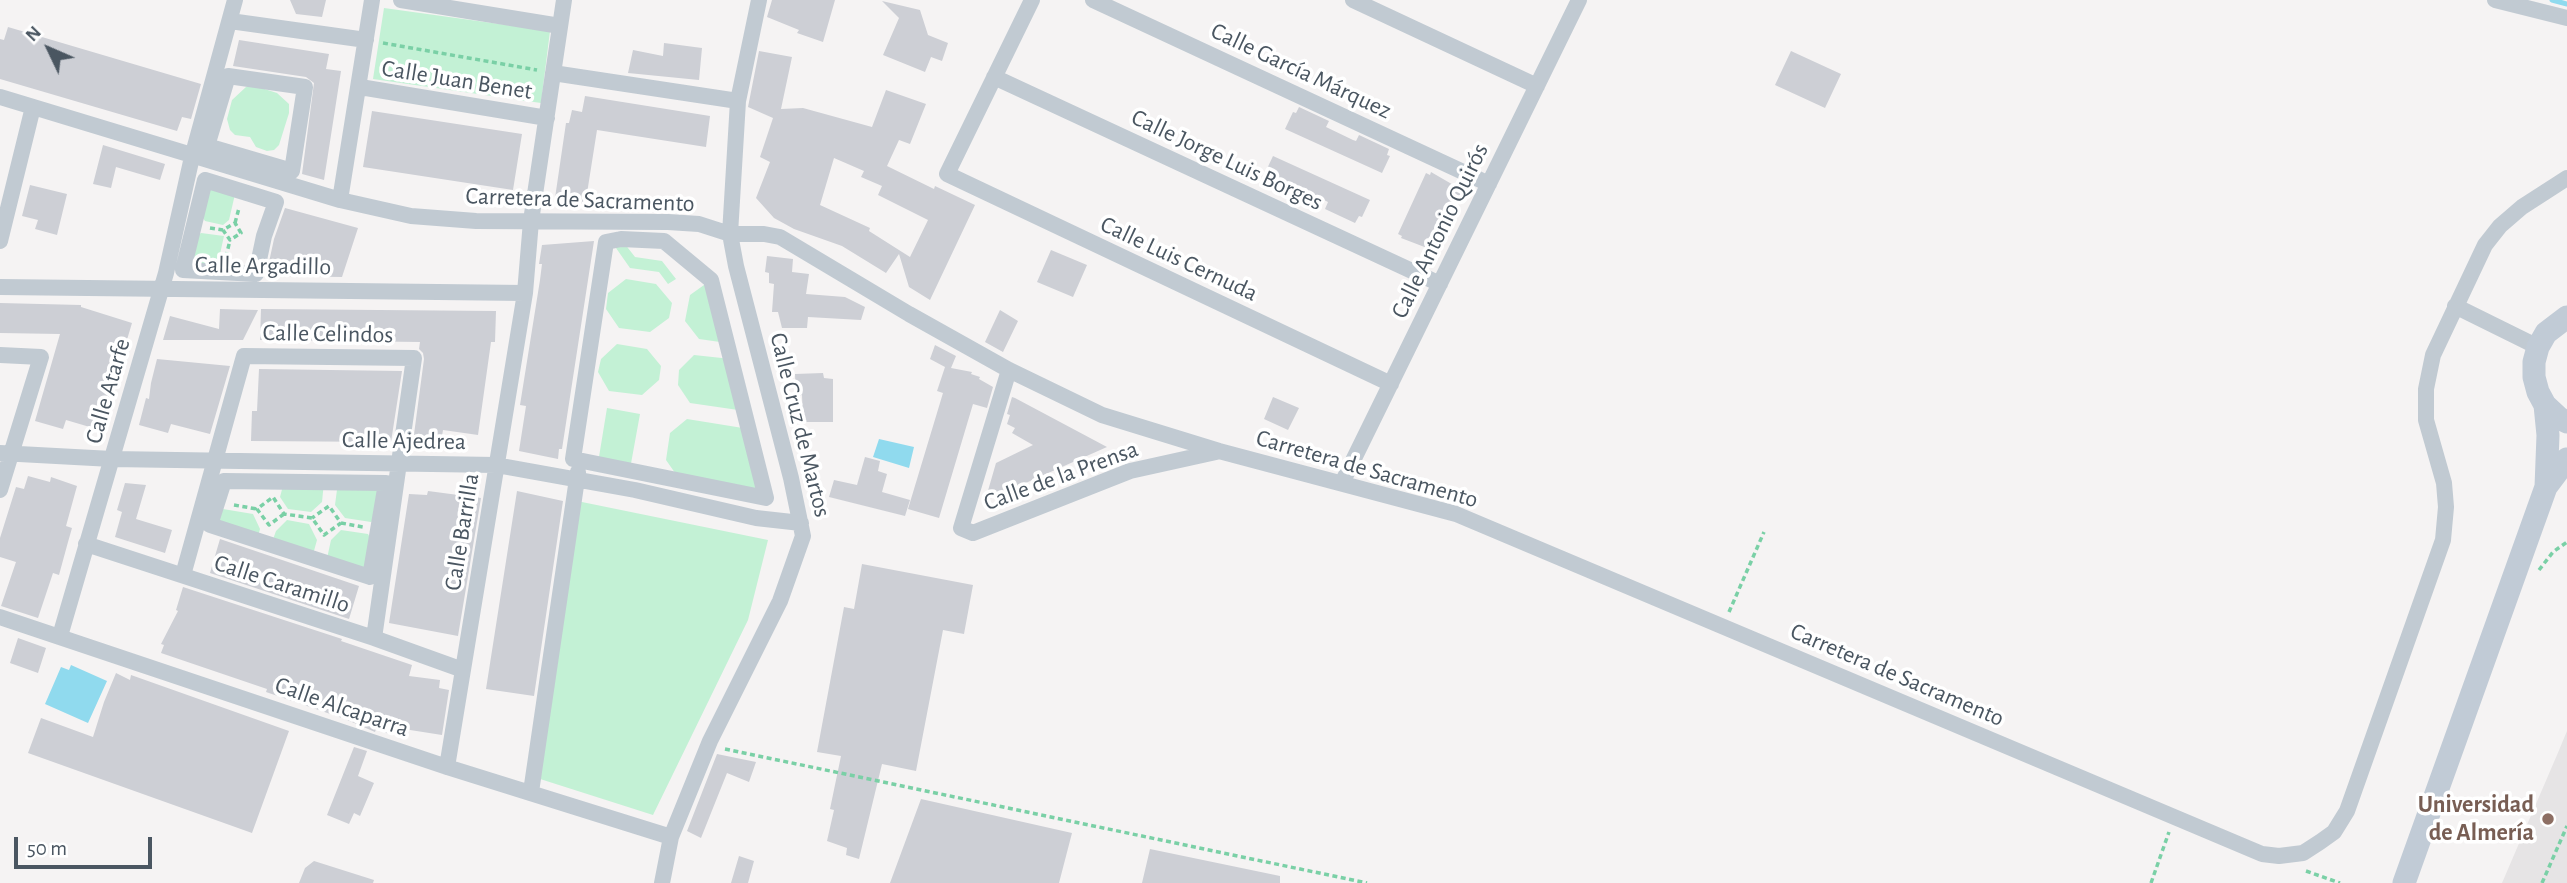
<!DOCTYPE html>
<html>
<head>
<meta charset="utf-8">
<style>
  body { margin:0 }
  #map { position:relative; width:2567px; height:883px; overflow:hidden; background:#f5f3f3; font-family:"Alegreya Sans",sans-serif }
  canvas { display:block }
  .north { position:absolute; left:14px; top:14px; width:70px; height:70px; -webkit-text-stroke:5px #fff; paint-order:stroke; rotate:314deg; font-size:19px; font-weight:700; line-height:28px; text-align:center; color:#4a5661 }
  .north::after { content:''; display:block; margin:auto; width:24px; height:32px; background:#4a5661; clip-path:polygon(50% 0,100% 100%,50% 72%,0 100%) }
  .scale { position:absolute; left:14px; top:837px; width:138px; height:32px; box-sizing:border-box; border:4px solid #4a5661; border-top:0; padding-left:9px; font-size:21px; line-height:24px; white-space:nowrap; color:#4a5661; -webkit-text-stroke:5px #fff; paint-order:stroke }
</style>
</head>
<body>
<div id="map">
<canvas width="2567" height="883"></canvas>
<div class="north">N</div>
<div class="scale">50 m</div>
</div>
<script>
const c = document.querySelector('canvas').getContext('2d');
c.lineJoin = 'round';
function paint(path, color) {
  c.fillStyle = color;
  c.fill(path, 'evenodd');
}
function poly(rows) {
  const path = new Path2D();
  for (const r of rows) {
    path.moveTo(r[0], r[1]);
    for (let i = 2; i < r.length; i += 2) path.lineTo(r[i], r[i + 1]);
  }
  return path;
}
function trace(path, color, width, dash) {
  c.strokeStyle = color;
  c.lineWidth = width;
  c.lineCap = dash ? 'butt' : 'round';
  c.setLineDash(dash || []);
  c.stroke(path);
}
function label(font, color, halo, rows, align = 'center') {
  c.font = font + ' "Alegreya Sans",sans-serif';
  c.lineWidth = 7;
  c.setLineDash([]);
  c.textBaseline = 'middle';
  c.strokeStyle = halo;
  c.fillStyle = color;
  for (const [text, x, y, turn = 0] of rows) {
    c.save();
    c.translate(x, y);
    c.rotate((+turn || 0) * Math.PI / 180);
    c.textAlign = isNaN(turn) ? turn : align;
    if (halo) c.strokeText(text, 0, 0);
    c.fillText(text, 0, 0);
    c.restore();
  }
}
const education = poly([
  [2567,731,2567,883,2502,883,2557,755]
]);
const green = poly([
  [384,8,550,31,541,103,373,79],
  [255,86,277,93,289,104,289,113,279,145,274,150,267,151,256,147,250,137,235,135,230,130,227,119,232,100,246,87],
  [205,180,236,190,229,220,223,225,205,221,198,210],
  [201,233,224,236,216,272,183,270,190,243],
  [621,239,635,257,662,261,676,279,668,284,659,272,630,268,616,248],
  [626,279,656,284,672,303,669,318,650,332,619,328,606,309,608,293],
  [711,280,727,343,699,339,685,321,690,295],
  [617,344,647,349,661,366,659,380,642,395,609,391,598,372,601,359],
  [694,355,731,359,745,411,690,403,678,385,679,370],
  [607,408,640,414,630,469,598,463],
  [687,419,749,429,766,498,680,480,666,460,670,433],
  [284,482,324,482,322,502,311,512,288,509,280,497],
  [338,482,386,483,381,514,371,522,345,518,335,505],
  [577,501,768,540,748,620,653,815,537,778],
  [223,509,253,514,260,529,257,540,210,525],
  [287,520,309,524,317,540,312,558,271,545,276,531],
  [341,530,368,534,375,547,370,577,326,563,331,540]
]);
const water = poly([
  [879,439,914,447,909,468,873,457],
  [71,665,107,681,88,723,45,704,61,667,69,670]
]);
const stream = poly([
  [2552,0,2567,4]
]);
const building = poly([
  [290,0,326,0,322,17,296,14],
  [772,0,835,0,823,42,797,33,799,30,767,17],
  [882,1,920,10,928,35,948,43,942,61,931,57,925,72,883,55,899,18],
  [8,27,201,84,191,119,182,117,177,131,0,79,0,39,4,40],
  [239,40,329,54,326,69,341,71,324,180,302,174,314,83,306,77,233,66],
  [664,43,702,48,699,80,628,73,633,50,663,56],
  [759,51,792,57,781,109,803,108,872,127,886,90,926,104,910,144,899,140,887,166,934,189,935,186,975,205,930,300,909,287,899,254,886,273,842,246,794,229,774,218,756,198,770,162,760,157,773,118,748,107],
  [834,158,864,171,861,177,882,186,878,195,928,220,910,257,869,231,870,228,820,205],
  [1791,51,1841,74,1825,108,1775,85],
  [585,96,710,116,706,147,597,130,585,206,556,207,558,198,555,198,566,123,569,123,572,110,582,112],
  [1299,107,1329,121,1326,127,1353,140,1356,141,1359,135,1389,149,1387,155,1390,156,1382,173,1285,129,1293,112,1296,113],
  [372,111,522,134,513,190,363,167],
  [103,145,165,164,160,180,116,167,111,188,93,184],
  [1273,156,1370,200,1362,217,1359,216,1355,223,1325,209,1328,202,1302,189,1298,188,1295,196,1264,182,1268,174,1265,173],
  [1431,172,1462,190,1435,251,1401,238,1402,236,1398,234,1426,173,1430,175],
  [30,185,67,194,57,235,35,229,38,220,22,216],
  [285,208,358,228,342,277,266,276,274,239],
  [594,241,562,449,559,449,558,459,519,451,526,406,520,405,540,280,542,264,539,264,542,245],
  [1051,250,1087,265,1073,297,1037,282],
  [767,256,793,259,792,272,809,274,806,294,845,297,865,307,861,320,808,317,807,328,782,328,778,312,772,312,774,284,769,283,769,273,765,272],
  [0,303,81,305,81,307,132,323,100,430,66,420,63,429,35,421,60,334,0,333],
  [220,309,258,310,243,340,163,340,170,316,219,329],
  [261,309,496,311,495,342,491,342,478,435,443,430,441,442,413,442,424,359,423,353,419,349,420,342,260,340],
  [1000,310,1018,321,1003,352,985,342],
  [935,345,956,356,951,368,972,372,971,374,980,377,979,379,993,387,987,408,973,404,939,518,908,509,943,393,937,391,945,367,930,359],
  [157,359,230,366,210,434,171,424,168,433,139,425,146,398,149,399,151,383],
  [259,369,402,371,391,442,251,441,252,411,257,411],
  [823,373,824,378,833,379,833,422,803,422,802,395,796,396,795,374],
  [1012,397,1015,398,1107,447,985,501,996,463,1033,445,1012,433,1015,428,1007,424,1010,415,1007,414],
  [1273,397,1299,408,1288,430,1264,419],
  [865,457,880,461,878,471,887,474,882,492,910,500,905,516,829,497,834,480,857,485],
  [28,476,50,482,51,477,77,486,66,526,72,528,68,542,59,575,53,573,38,618,1,606,16,562,0,557,0,538,16,487,24,489],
  [125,483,146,485,136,519,172,530,165,553,115,537,122,512,117,510],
  [428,491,481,498,458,636,389,623,409,494,427,495],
  [517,491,563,501,534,696,486,689],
  [220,539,359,586,349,619,210,573],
  [862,564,973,585,964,634,943,630,916,771,882,764,859,859,846,855,847,848,827,841,834,810,830,809,841,756,817,752,844,607,854,609],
  [183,587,342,639,341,641,412,665,409,676,440,680,439,688,449,690,442,735,391,727,389,734,376,729,375,732,345,719,266,692,267,689,161,653,164,645,161,644,178,611,176,610],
  [18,638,46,648,38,673,10,663],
  [116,673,130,680,131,675,289,731,252,833,28,753,41,718,93,737,104,702],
  [354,747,367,751,358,776,374,783,360,816,354,813,349,824,327,815],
  [717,754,756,762,749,782,727,773,701,838,687,831],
  [921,799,1072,833,1059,883,890,883],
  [1150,849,1280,876,1280,883,1142,883],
  [739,856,754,861,748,883,731,883],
  [314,861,374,880,373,883,299,883,305,868]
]);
const path = poly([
  [383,43,537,70],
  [235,223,239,208],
  [210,228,223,230,235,223,241,233,230,240,223,230],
  [226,257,230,240],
  [234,505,257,509],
  [284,514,269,525,257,509,273,497,284,514,312,518,324,535,341,523,329,506,312,518],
  [341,523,363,527],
  [2539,570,2553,552,2567,542],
  [1729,612,1764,532],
  [725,749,1367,883],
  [2306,871,2340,883],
  [2151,883,2169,832],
  [2542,883,2567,826]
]);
const street = poly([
  [401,0,560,26],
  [1032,0,947,174,1391,384],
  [1093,0,1489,184],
  [1353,0,1537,86],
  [2495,0,2567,18],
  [230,21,366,40],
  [553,73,738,101],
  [228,76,305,87,292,171,207,146,228,76],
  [994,77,1440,284],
  [360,87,547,118],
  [0,97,340,200,411,216,476,221,668,222,699,224,730,234,764,234,780,237,909,314,1009,370,1102,415,1219,451,1456,514,2262,854,2279,856,2303,853,2320,842,2334,832,2347,811,2443,540,2446,507,2444,483,2426,420,2426,389,2433,355,2485,245,2500,226,2522,207,2567,178],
  [205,180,276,202,264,236,256,274,183,270,205,180],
  [340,200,372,0],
  [621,239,664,241,711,280,766,498,573,459,606,242,621,239],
  [0,241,33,107],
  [0,287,525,293],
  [2455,306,2538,347],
  [0,355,41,357,0,490],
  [1009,370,961,528,973,533,1130,471,1216,452],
  [0,453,112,459,496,465,635,490,756,518,801,523],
  [224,481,386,483,370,577,210,525,224,481],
  [1342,483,1579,0],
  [86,544,374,638,463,670],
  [183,575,244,356,414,358,374,638],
  [0,617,447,767,671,837],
  [60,636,166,273,192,157,235,0],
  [447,767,525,293,531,221,564,0],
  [531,792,578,472],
  [662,883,671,837,710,741,780,601,803,536,791,478,736,266,730,234,738,101,759,0]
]);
const secondary = poly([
  [2567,317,2546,333,2538,347,2534,362,2534,377,2538,392,2545,405,2559,418,2567,422],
  [2546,487,2567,459],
  [2404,883,2546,487,2548,435,2545,405]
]);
const markers = [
  [2548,819,7,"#8d6e63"]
];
const streetNames = [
  ["Calle García Márquez",1301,71,25],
  ["Calle Juan Benet",457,80,9],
  ["Calle Jorge Luis Borges",1227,160,25],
  ["Carretera de Sacramento",580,200,2],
  ["Calle Antonio Quirós",1440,231,-64],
  ["Calle Luis Cernuda",1179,259,25],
  ["Calle Argadillo",263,266,1],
  ["Calle Celindos",328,334,1],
  ["Calle Atarfe",108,391,-74],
  ["Calle Cruz de Martos",800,425,76],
  ["Calle Ajedrea",404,441,1],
  ["Carretera de Sacramento",1367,469,16],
  ["Calle de la Prensa",1061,476,-20],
  ["Calle Barrilla",462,532,-81],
  ["Calle Caramillo",282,584,18],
  ["Carretera de Sacramento",1897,675,23],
  ["Calle Alcaparra",342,707,19]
];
const educationNames = [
  ["Universidad",2534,805],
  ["de Almería",2534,833]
];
paint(education, '#e6e4e5');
paint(green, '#c3f1d5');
paint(water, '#90daee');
trace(stream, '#90daee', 5);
paint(building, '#cdcfd5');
trace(path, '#7ad0a6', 3.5, [5, 3.5]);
trace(street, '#c1cad2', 16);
trace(secondary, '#c1cbd6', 23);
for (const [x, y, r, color] of markers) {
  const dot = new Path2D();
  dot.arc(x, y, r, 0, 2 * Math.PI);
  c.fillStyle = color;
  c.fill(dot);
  trace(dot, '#fff', 2.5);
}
label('24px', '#4a5661', '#fff', streetNames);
label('bold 24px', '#785e54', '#fff', educationNames, 'right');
</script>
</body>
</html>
